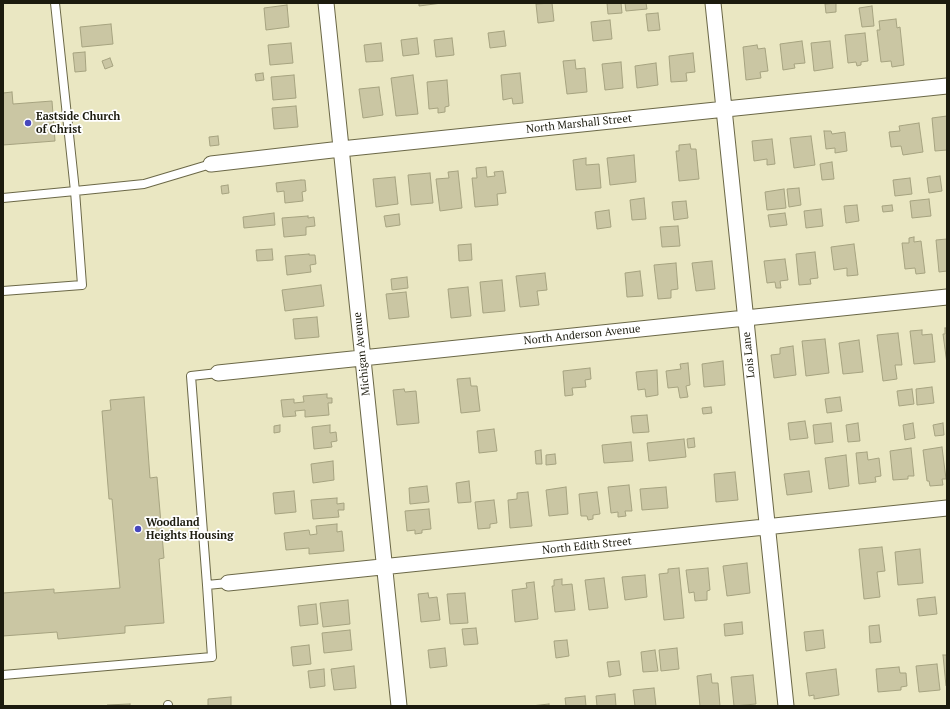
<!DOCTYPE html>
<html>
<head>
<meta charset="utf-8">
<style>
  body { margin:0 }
  #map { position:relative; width:950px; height:709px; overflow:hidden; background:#eae7c2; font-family:"PT Serif",serif }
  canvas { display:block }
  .frame { position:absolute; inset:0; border:4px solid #1c1b0e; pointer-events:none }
</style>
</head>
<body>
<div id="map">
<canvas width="950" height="709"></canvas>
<div class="frame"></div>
</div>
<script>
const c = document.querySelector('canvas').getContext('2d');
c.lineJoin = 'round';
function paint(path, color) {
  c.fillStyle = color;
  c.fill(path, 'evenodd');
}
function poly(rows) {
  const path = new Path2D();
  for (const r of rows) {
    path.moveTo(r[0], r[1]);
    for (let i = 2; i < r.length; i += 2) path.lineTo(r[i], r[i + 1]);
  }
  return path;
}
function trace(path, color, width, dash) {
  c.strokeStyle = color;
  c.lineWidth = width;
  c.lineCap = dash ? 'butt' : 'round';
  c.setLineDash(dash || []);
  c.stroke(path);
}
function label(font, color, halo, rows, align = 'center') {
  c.font = font + ' "PT Serif",serif';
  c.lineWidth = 3.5;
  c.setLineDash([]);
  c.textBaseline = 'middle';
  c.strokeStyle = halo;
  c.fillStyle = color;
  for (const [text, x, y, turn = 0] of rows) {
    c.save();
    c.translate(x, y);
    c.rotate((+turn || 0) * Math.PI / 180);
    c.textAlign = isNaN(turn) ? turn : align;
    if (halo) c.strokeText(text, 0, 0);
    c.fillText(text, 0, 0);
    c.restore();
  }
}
const building = poly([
  [419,3,442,3,419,6,419,3],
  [552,3,554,21,538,23,536,4,552,3],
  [607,3,621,3,622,13,608,14,607,3],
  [625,3,646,3,647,9,626,11,625,3],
  [836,3,836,12,826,13,825,4,836,3],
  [287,5,289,27,266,30,264,8,287,5],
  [872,6,874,26,862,27,859,8,872,6],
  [658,13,660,30,648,31,646,14,658,13],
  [896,19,897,28,900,27,904,65,892,67,891,61,881,62,877,30,880,30,879,21,896,19],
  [610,20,612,39,593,41,591,22,610,20],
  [111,24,113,44,82,47,80,27,111,24],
  [504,31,506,46,490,48,488,33,504,31],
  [865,33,868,61,861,62,861,65,857,66,856,62,848,63,845,35,865,33],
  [417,38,419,54,403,56,401,40,417,38],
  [452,38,454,55,436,57,434,40,452,38],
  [802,41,805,63,794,64,795,68,783,70,780,44,802,41],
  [830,41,833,68,814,71,811,43,830,41],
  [291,43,293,63,270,65,268,45,291,43],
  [381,43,383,61,366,62,364,45,381,43],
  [757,45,758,49,765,48,768,71,760,72,761,78,746,80,743,47,757,45],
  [85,52,86,71,75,72,73,53,85,52],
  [693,53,695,72,686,73,687,81,671,82,669,56,693,53],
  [110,58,113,66,105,69,102,61,110,58],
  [575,60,576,69,585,68,587,92,567,94,563,61,575,60],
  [621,62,623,88,605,90,602,64,621,62],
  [656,63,658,85,637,88,635,66,656,63],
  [263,73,264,80,256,81,255,74,263,73],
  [520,73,523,103,513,104,512,98,503,100,501,75,520,73],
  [294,75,296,98,273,100,271,77,294,75],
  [413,75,418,114,396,116,391,78,413,75],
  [447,80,449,106,445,107,445,112,438,113,438,108,429,109,427,82,447,80],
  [379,87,383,115,363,118,359,89,379,87],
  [12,92,13,104,52,101,55,141,3,145,3,93,12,92],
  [296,106,298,127,274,129,272,108,296,106],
  [947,116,947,150,935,151,932,118,947,116],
  [919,123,923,152,903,155,901,146,891,147,889,132,900,131,899,126,919,123],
  [824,131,831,131,832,134,845,132,847,151,835,153,835,148,826,149,824,131],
  [218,136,219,145,210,146,209,137,218,136],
  [811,136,815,165,794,168,790,138,811,136],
  [772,139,775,164,767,165,767,159,754,161,752,141,772,139],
  [690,144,691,149,696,149,699,179,679,181,676,151,679,151,679,145,690,144],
  [634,155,636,182,610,185,607,158,634,155],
  [586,158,586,165,599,164,601,188,576,190,573,160,586,158],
  [832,162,834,179,822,180,820,164,832,162],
  [486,167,487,177,495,176,494,172,503,171,506,193,497,194,498,205,475,207,472,178,477,178,476,168,486,167],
  [458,171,462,208,440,211,436,179,449,178,448,172,458,171],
  [430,173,433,203,411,205,408,175,430,173],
  [940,176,942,191,929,193,927,178,940,176],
  [395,177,398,204,376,207,373,179,395,177],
  [910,178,912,194,895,196,893,180,910,178],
  [301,180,305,180,306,191,302,192,303,201,285,203,284,191,277,192,276,183,301,180],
  [228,185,229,193,222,194,221,186,228,185],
  [799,188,801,205,789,207,787,189,799,188],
  [784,189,786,208,767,210,765,192,784,189],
  [644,198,646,219,632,220,630,200,644,198],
  [929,199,931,216,912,218,910,201,929,199],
  [686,201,688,218,674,220,672,202,686,201],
  [857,205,859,221,846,223,844,206,857,205],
  [892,205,893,211,883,212,882,206,892,205],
  [821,209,823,226,806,228,804,211,821,209],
  [609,210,611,227,597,229,595,212,609,210],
  [274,213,275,225,244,228,243,217,274,213],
  [785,213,787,225,770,227,768,215,785,213],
  [399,214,400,225,386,227,384,216,399,214],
  [308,216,308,218,314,217,315,226,306,227,306,235,284,237,282,218,308,216],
  [678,226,680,246,662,247,660,227,678,226],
  [914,237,914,242,921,241,925,273,916,274,915,268,905,269,902,243,909,243,909,238,914,237],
  [947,239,947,271,939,272,936,240,947,239],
  [471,244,472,260,459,261,458,245,471,244],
  [854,244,858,275,847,276,847,268,834,270,831,247,854,244],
  [272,249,273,260,257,261,256,250,272,249],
  [815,252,818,278,810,279,811,284,799,285,796,254,815,252],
  [309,254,309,255,315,255,316,264,310,265,311,272,287,275,285,256,309,254],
  [785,259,788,280,780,281,781,288,776,288,775,282,767,283,764,261,785,259],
  [712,261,715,289,696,291,692,263,712,261],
  [676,263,678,289,671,290,671,298,658,299,654,265,676,263],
  [640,271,643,296,627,297,625,273,640,271],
  [545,273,547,290,537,291,539,305,520,307,516,276,545,273],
  [407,277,408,288,392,290,391,279,407,277],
  [502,280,505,311,483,313,480,282,502,280],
  [321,285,324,306,285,311,282,290,321,285],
  [468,287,471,316,451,318,448,289,468,287],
  [406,292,409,317,389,319,386,294,406,292],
  [317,317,319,337,295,339,293,319,317,317],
  [945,328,947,328,947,364,943,334,945,334,945,328],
  [922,330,922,335,932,334,935,362,914,364,910,331,922,330],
  [898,333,902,365,895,365,897,379,883,381,877,335,898,333],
  [825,339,829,373,806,376,802,341,825,339],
  [859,340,863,372,843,374,839,343,859,340],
  [793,346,796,375,774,378,771,355,780,354,780,348,793,346],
  [723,361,725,385,704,387,702,364,723,361],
  [688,363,690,385,686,386,688,397,680,398,678,387,668,388,666,371,681,369,680,364,688,363],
  [590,368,591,379,585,380,586,387,572,388,573,395,565,396,563,371,590,368],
  [657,370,658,395,646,397,645,389,638,390,636,372,657,370],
  [470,378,471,386,477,386,480,411,461,413,457,379,470,378],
  [932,387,934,403,917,405,916,389,932,387],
  [404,389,405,392,416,391,419,423,397,425,393,390,404,389],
  [912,389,914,404,899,406,897,391,912,389],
  [327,394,327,398,332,398,332,403,328,403,329,415,305,417,305,410,295,411,296,416,283,417,281,400,294,399,294,403,304,402,303,396,327,394],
  [144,397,150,478,157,477,164,558,159,559,164,623,125,626,125,633,58,639,57,632,3,636,3,593,54,589,54,593,120,588,112,499,109,499,102,411,111,410,110,400,144,397],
  [840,397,842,411,827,413,825,399,840,397],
  [711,407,712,413,703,414,702,408,711,407],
  [647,415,649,432,633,433,631,416,647,415],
  [805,421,808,438,790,440,788,423,805,421],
  [831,423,833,442,815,444,813,425,831,423],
  [858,423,860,441,848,442,846,425,858,423],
  [913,423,915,438,905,440,903,425,913,423],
  [943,423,944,435,935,436,933,425,943,423],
  [280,425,280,432,274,433,274,426,280,425],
  [330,425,330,433,336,432,337,441,331,442,332,447,314,449,312,427,330,425],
  [494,429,497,451,479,453,477,431,494,429],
  [694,438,695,447,688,448,687,439,694,438],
  [684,439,686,457,649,461,647,443,684,439],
  [631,442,633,461,604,463,602,445,631,442],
  [942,447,946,479,942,479,943,485,930,486,929,481,927,481,923,450,942,447],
  [911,448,914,476,908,476,908,479,893,480,890,451,911,448],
  [541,450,542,464,536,464,535,451,541,450],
  [867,452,868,460,879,458,881,476,875,477,876,482,859,484,856,453,867,452],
  [555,454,556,464,546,465,546,455,555,454],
  [846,455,849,486,829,489,825,458,846,455],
  [333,461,334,480,313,483,311,464,333,461],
  [809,471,812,492,787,495,784,474,809,471],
  [735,472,738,500,716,502,714,474,735,472],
  [469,481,471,502,458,503,456,483,469,481],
  [629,485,632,511,625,511,626,516,618,517,618,512,611,513,608,487,629,485],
  [427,486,429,502,410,504,409,488,427,486],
  [566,487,568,514,549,516,546,490,566,487],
  [666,487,668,508,642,510,640,489,666,487],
  [294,491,296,512,275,514,273,493,294,491],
  [528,492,532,526,510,528,508,500,517,499,517,493,528,492],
  [597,492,600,514,593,515,593,519,588,520,587,516,581,516,579,494,597,492],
  [337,498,337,504,344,503,344,510,338,510,339,517,313,519,311,500,337,498],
  [494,500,497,523,490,524,490,528,478,529,475,502,494,500],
  [429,509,431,529,422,530,422,533,415,534,415,530,407,531,405,511,429,509],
  [337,524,337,532,342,531,344,551,309,554,309,548,286,550,284,533,309,530,310,535,317,534,316,526,337,524],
  [882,547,885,571,877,572,880,597,864,599,859,549,882,547],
  [920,549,923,583,898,585,895,552,920,549],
  [747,563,750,593,727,596,723,566,747,563],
  [679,568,684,618,664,620,659,574,668,573,668,569,679,568],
  [708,568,710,590,707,591,707,600,695,601,694,592,689,593,686,570,708,568],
  [645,575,647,597,625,600,622,577,645,575],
  [604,578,608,608,589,610,585,580,604,578],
  [562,579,562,585,572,584,575,610,555,612,552,586,554,586,554,580,562,579],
  [534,582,538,619,515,622,512,590,527,588,526,583,534,582],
  [428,593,429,598,437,597,440,620,421,622,418,594,428,593],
  [465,593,468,623,450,624,447,594,465,593],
  [935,597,937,614,919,616,917,599,935,597],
  [348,600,350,624,323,627,320,603,348,600],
  [316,604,318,624,300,626,298,606,316,604],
  [742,622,743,634,725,636,724,624,742,622],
  [879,625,881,642,870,643,869,626,879,625],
  [476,628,478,644,464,645,462,629,476,628],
  [350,630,352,650,324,653,322,633,350,630],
  [823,630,825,648,806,651,804,632,823,630],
  [567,640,569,656,556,658,554,641,567,640],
  [309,645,311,664,293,666,291,647,309,645],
  [445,648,447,666,430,668,428,650,445,648],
  [677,648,679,669,661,671,659,650,677,648],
  [655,650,658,671,643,672,641,652,655,650],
  [943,655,947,655,947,686,946,686,943,655],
  [619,661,621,675,609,677,607,662,619,661],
  [937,664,940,690,919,692,916,666,937,664],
  [354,666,356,688,334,690,331,669,354,666],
  [899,667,900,673,906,673,907,686,901,687,901,690,878,692,876,669,899,667],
  [324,669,325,686,310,688,308,671,324,669],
  [836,669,839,695,814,699,814,695,809,696,806,673,836,669],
  [711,674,712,683,718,683,720,706,700,706,697,676,711,674],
  [753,675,756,704,734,706,731,677,753,675],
  [654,688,656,706,635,706,633,690,654,688],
  [615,694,616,706,597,706,596,696,615,694],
  [585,696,586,706,566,706,565,698,585,696],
  [231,697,231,706,208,706,208,699,231,697],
  [130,704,130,706,107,706,107,705,130,704],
  [549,704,549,706,527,706,531,706,549,704]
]);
const lane = poly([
  [3,198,75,191,55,3],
  [3,291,82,285,75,191,144,184,211,164],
  [207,585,191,376,218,373],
  [3,675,212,657,207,585,228,583],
  [168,705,168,706]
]);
const street = poly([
  [326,3,399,706],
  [713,3,786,706],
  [211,164,341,149,947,86],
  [218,373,947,297],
  [228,583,947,508]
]);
const markers = [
  [28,123,4,"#4747bd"],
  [138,529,4,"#4747bd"]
];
const poiNames = [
  ["Eastside Church",36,117],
  ["of Christ",36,130],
  ["Woodland",146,523],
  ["Heights Housing",146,536]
];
const streetNames = [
  ["North Marshall Street",579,124,-6],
  ["North Anderson Avenue",582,335,-6],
  ["Michigan Avenue",362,354,-96],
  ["Lois Lane",749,355,-96],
  ["North Edith Street",587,546,-6]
];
paint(building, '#cac6a3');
trace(building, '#a6a380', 1);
trace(lane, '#6b6847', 10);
trace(street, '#6b6847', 17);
trace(lane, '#fff', 8);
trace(street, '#fff', 15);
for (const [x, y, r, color] of markers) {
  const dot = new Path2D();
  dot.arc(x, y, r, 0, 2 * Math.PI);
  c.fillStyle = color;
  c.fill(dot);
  trace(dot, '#fff', 1.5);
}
label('bold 11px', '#1c1b0e', '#fff', poiNames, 'left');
label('11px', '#1c1b0e', '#fff', streetNames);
</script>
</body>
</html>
